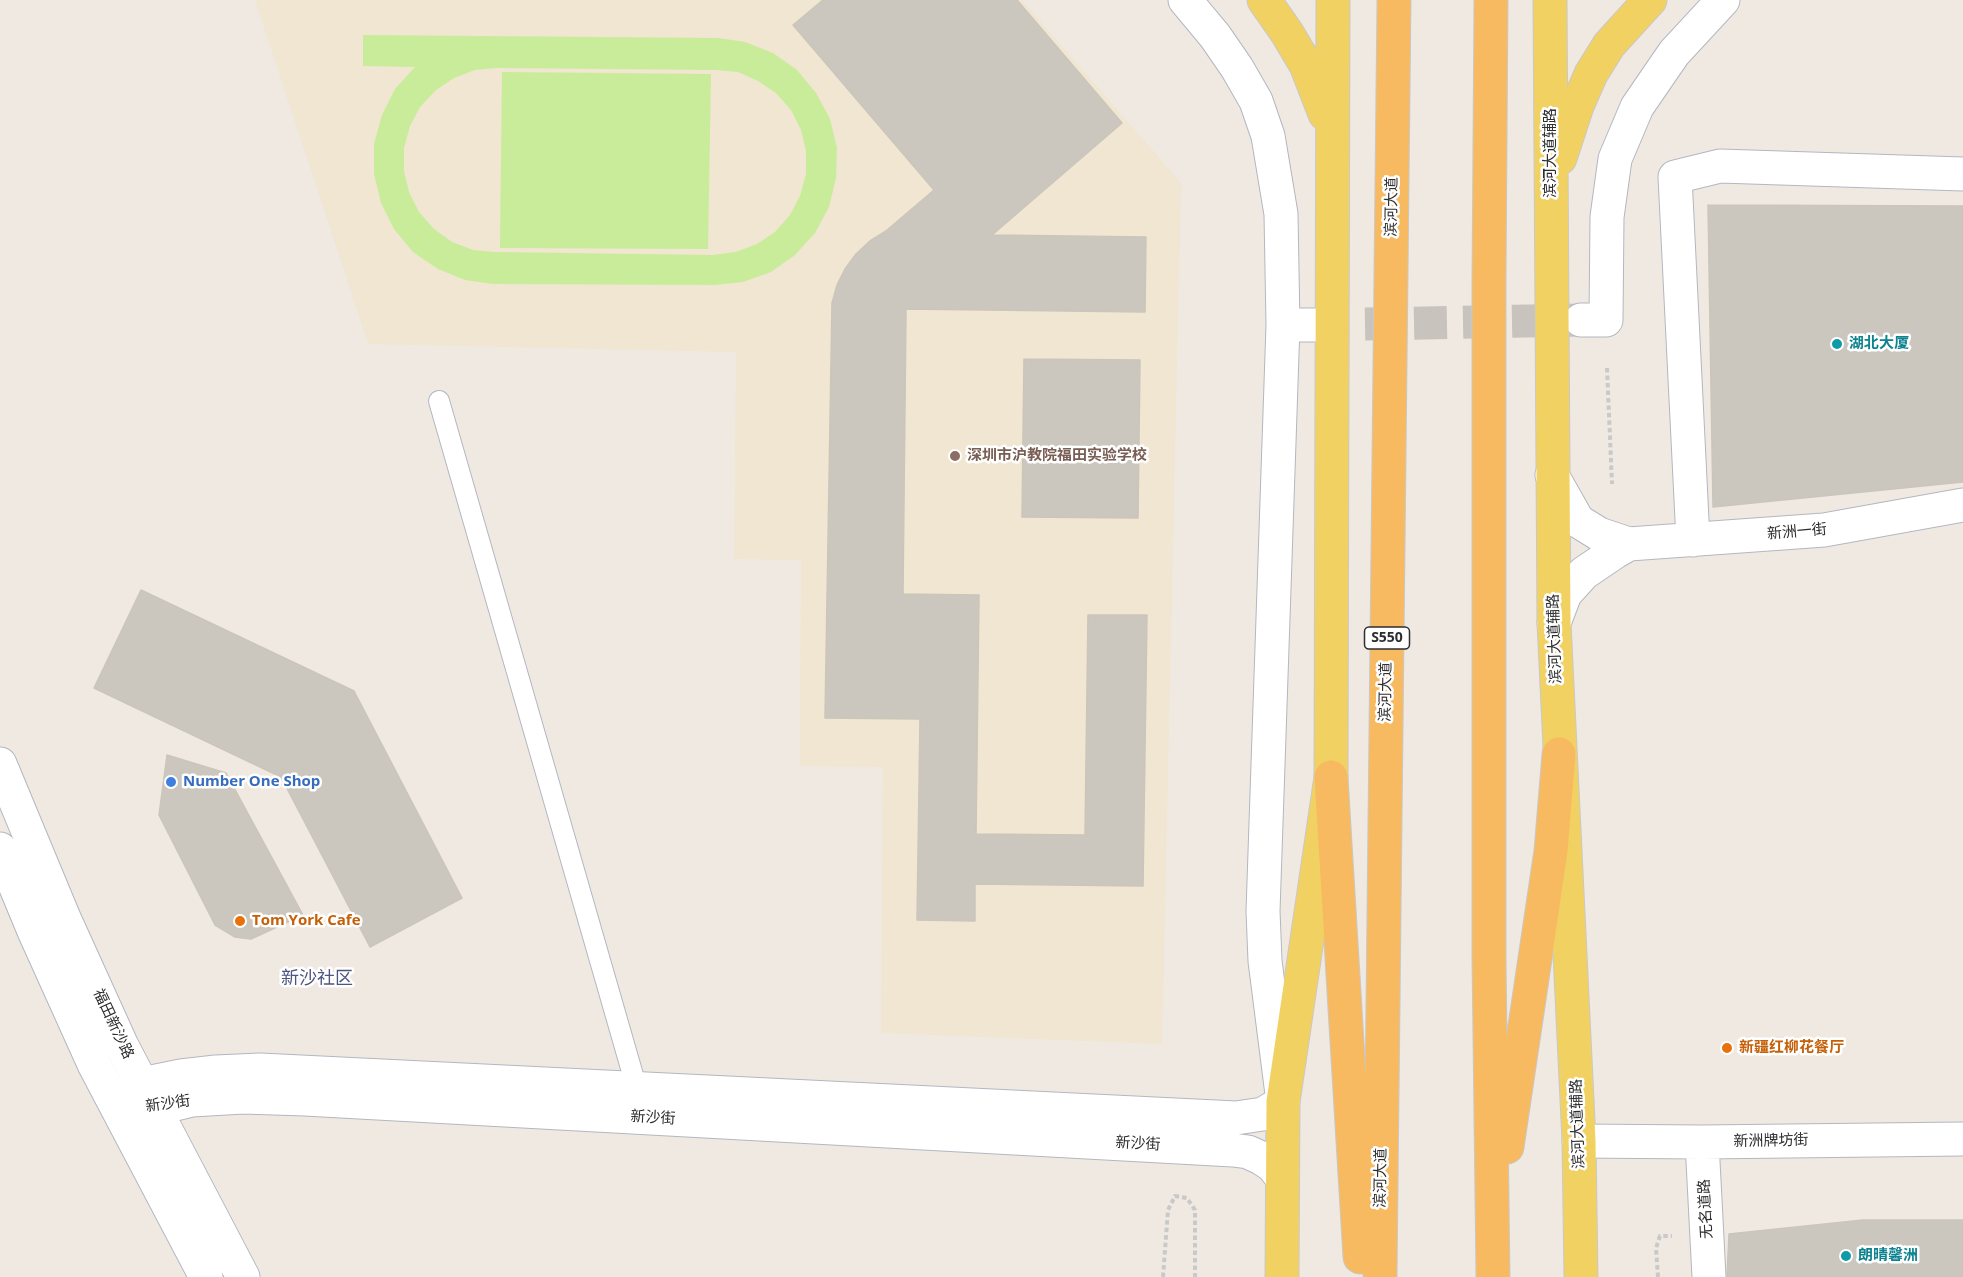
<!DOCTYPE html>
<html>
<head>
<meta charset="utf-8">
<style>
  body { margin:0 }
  canvas { display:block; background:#efe9e1 }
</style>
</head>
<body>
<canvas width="1963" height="1277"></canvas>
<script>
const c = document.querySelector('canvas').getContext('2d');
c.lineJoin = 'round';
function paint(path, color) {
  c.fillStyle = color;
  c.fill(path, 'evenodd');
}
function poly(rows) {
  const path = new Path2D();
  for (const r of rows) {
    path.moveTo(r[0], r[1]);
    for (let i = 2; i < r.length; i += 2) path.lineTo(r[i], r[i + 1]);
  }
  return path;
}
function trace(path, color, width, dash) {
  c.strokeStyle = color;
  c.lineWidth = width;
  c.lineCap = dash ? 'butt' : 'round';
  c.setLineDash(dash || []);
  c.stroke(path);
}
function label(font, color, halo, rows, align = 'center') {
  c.font = font + ' "Open Sans","Noto Sans SC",sans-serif';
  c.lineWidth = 5;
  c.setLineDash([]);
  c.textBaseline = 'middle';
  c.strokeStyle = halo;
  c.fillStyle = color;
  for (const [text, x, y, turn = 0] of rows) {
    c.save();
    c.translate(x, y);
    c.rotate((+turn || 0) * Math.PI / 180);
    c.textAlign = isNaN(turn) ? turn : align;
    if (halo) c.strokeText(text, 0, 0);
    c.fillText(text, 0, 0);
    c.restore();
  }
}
const education = poly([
  [255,0,1022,0,1181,183,1162,1044,881,1033,883,767,800,766,801,560,734,559,736,352,368,344]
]);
const pitch = poly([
  [363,35,718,38,745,42,773,53,797,70,816,93,830,119,837,148,836,178,829,207,815,233,795,255,771,272,743,282,715,285,493,284,465,280,438,269,413,252,394,229,381,203,374,174,374,144,382,115,395,89,415,67,363,66],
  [497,68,716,70,738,72,758,81,776,93,791,110,801,130,806,151,806,174,800,196,790,215,775,232,757,244,736,252,713,255,495,252,473,250,452,242,434,229,419,212,409,192,404,171,404,148,410,126,420,107,436,90,454,78,475,70],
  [502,72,711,74,708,249,500,248]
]);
const building = poly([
  [823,0,1017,0,1122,123,992,235,1146,237,1145,312,906,309,903,594,979,595,976,834,1085,835,1088,615,1147,615,1143,886,975,884,975,921,917,920,920,719,825,718,832,303,837,285,845,269,856,254,870,241,886,231,934,190,793,25,823,0],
  [1708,205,1963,206,1963,482,1713,507,1708,205],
  [1024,359,1140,360,1138,518,1022,517,1024,359],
  [141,590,354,691,462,898,370,947,281,777,94,688,141,590],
  [167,755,226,773,303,915,251,939,235,937,215,925,159,815,167,755],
  [1863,1220,1963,1220,1963,1277,1727,1277,1729,1234,1863,1220]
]);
const minorTunnel = poly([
  [1316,325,1581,320]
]);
const path = poly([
  [1607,368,1612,484],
  [1163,1277,1168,1210,1175,1196,1187,1198,1195,1210,1195,1277],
  [1658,1277,1656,1248,1660,1236,1672,1236]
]);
const service = poly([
  [439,401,639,1096]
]);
const minor = poly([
  [1581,320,1606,320,1607,217,1615,159,1637,107,1674,53,1723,0],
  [1283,325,1316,325],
  [1552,475,1578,521,1599,534,1629,544],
  [1693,540,1675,177,1720,166,1963,174],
  [1554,623,1565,594,1584,573,1615,552,1629,544,1824,530,1963,505],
  [122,1102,142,1084,181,1076,216,1072,260,1070,1236,1118,1263,1114,1283,1102,1265,961,1263,911,1283,325,1281,214,1268,136,1256,101,1237,68,1215,36,1185,0],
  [127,1108,155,1109,192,1100,243,1097,305,1099,1233,1150,1248,1152,1261,1158,1273,1166,1282,1178],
  [1579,1141,1702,1142,1963,1139],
  [1702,1142,1709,1277]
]);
const tertiary = poly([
  [0,764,64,918,122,1046,243,1277],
  [0,849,34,931,94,1064,206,1277]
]);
const primary = poly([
  [1264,0,1287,33,1306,65,1325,114],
  [1550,0,1554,623,1579,1141,1581,1277],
  [1560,158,1577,106,1591,74,1609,45,1650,0],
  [1282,1277,1283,1102,1331,777,1333,0]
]);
const trunk = poly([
  [1491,0,1489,281,1489,959,1493,1277],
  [1331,777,1360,1257],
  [1507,1147,1551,851,1559,754],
  [1380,1277,1394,0]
]);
const markers = [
  [1837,344,6,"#0f9aa8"],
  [955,456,6,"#8d6e63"],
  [171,782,6,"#3f7fe0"],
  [240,921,6,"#e8710a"],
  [1727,1048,6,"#e8710a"],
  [1846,1256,6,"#0f9aa8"]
];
const shields = [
  [1387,638,45]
];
const shieldNames = [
  ["S550",1387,638]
];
const streetNames = [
  ["滨河大道辅路",1551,153,-90],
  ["滨河大道",1392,207,-89],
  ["新洲一街",1797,532,-5],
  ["滨河大道辅路",1555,639,-92],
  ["滨河大道",1386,692,-89],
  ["福田新沙路",113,1024,65],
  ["新沙街",168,1104,-8],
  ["新沙街",653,1118,3],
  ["滨河大道辅路",1578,1124,-92],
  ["新洲牌坊街",1771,1141,-1],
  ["新沙街",1138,1144,3],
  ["滨河大道",1381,1178,-89],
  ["无名道路",1706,1209,-93]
];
const cultureNames = [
  ["湖北大厦",1849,344],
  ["朗晴馨洲",1858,1256]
];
const educationNames = [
  ["深圳市沪教院福田实验学校",967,456]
];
const shopNames = [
  ["Number One Shop",183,782]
];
const foodNames = [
  ["Tom York Cafe",252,921],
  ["新疆红柳花餐厅",1739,1048]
];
const quarterNames = [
  ["新沙社区",317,979]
];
paint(education, '#f0e6d1');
paint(pitch, '#c9ec9a');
paint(building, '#cbc7bf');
trace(building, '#cbc5ba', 1.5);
trace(minorTunnel, '#c8c4bd', 33, [33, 16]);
trace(service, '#b4b7c1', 22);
trace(minor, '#b4b7c1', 35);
trace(tertiary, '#b4b7c1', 35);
trace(primary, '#c9c9c9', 35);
trace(trunk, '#c9c9c9', 35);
trace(path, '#c9c9c9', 4, [4.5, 3]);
trace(service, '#fff', 20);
trace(minor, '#fff', 33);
trace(tertiary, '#fff', 33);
trace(primary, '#f2d163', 33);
trace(trunk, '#f8ba60', 33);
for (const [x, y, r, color] of markers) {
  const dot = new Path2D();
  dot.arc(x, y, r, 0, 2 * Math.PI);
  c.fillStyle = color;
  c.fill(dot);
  trace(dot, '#fff', 2);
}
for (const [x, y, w] of shields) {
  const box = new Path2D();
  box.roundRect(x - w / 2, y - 11, w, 22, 4.5);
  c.fillStyle = '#fff';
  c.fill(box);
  trace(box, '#2e2e2e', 1.5);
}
label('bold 14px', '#2e2e2e', null, shieldNames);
label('15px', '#2e2e2e', '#fff', streetNames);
label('bold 15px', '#0d838f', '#fff', cultureNames, 'left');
label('bold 15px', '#785e54', '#fff', educationNames, 'left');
label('bold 15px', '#366cbe', '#fff', shopNames, 'left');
label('bold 15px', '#c56008', '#fff', foodNames, 'left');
label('18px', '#4d5680', '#fff', quarterNames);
</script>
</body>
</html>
